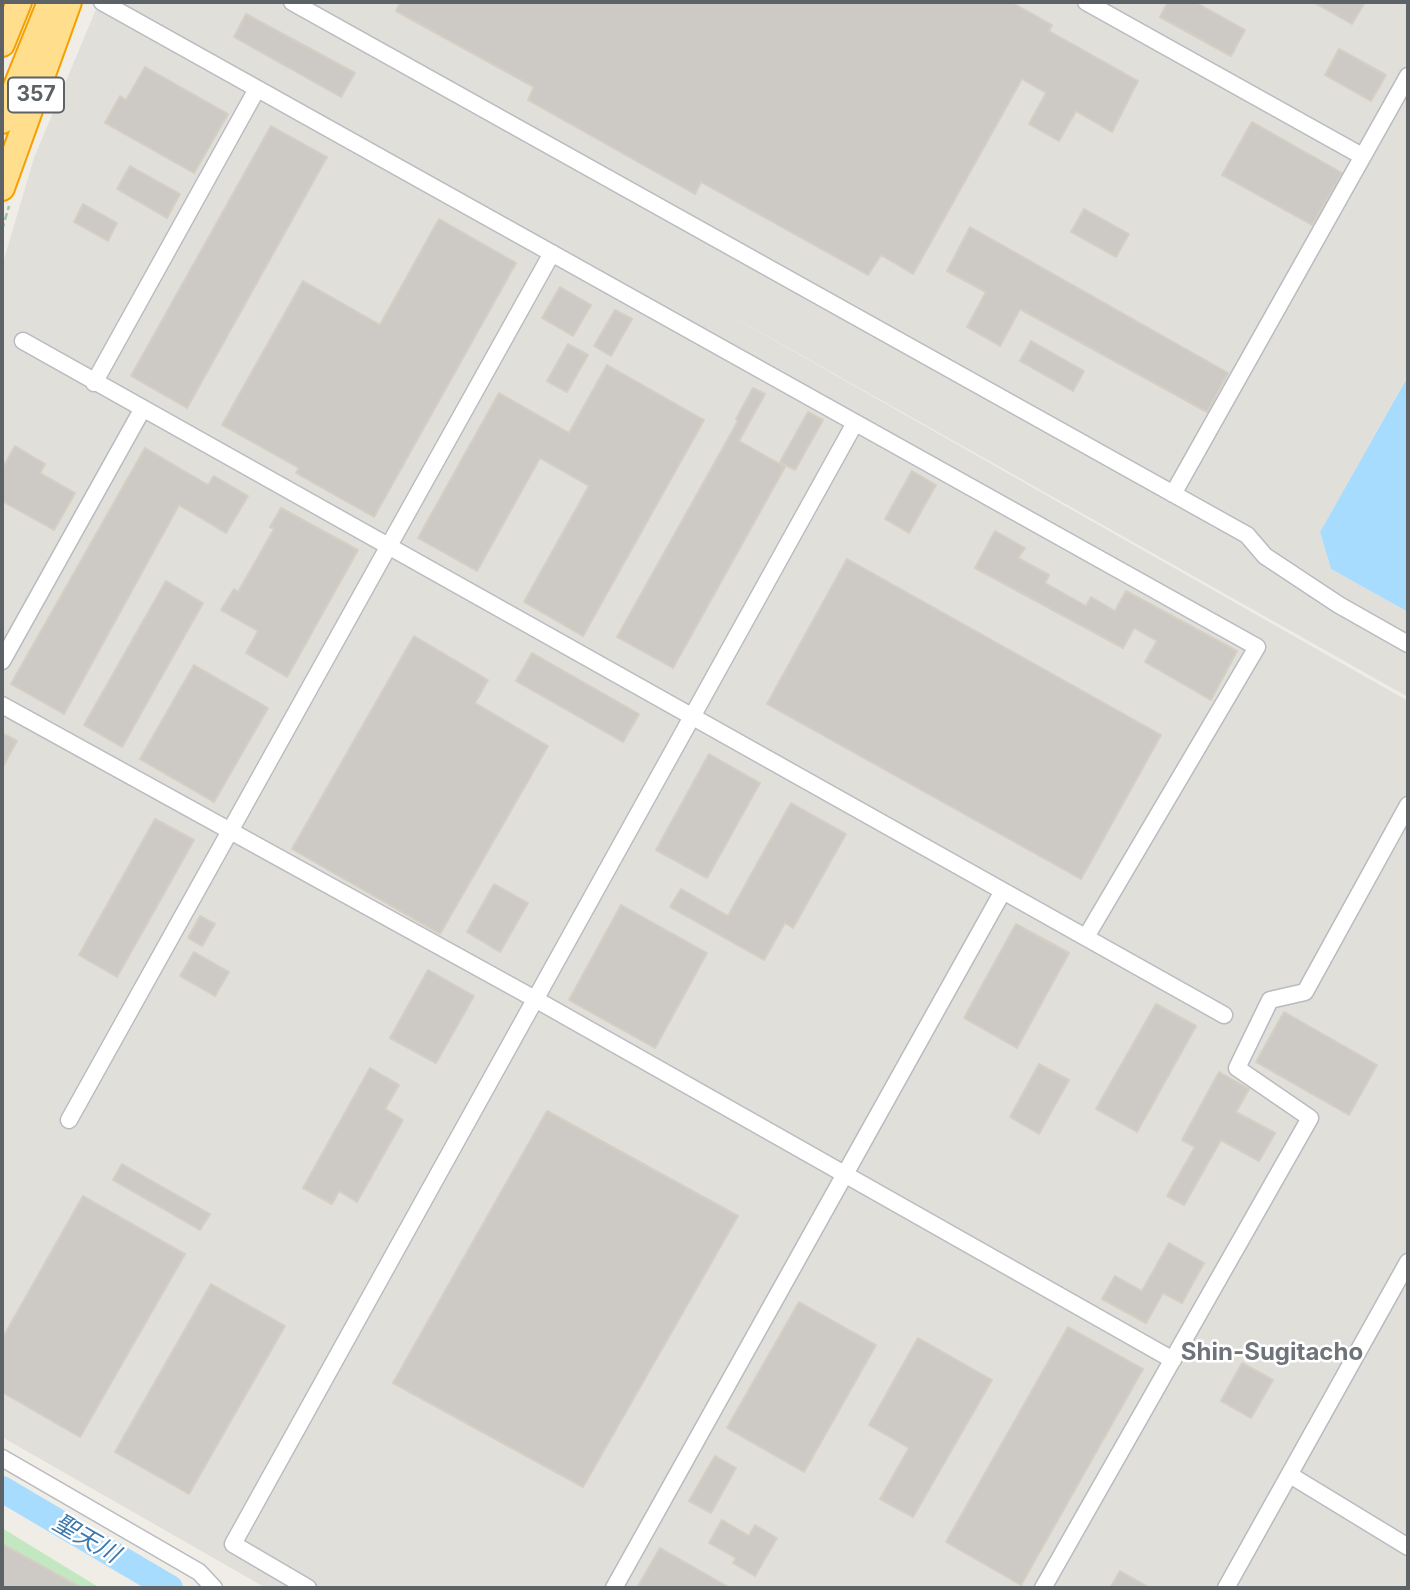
<!DOCTYPE html>
<html>
<head>
<meta charset="utf-8">
<style>
  body { margin:0 }
  #map { position:relative; width:1410px; height:1590px; overflow:hidden; background:#f0ede6; font-family:Inter,sans-serif }
  canvas { display:block }
  .frame { position:absolute; inset:0; border:4px solid #5d6267; pointer-events:none }
</style>
</head>
<body>
<div id="map">
<canvas width="1410" height="1590"></canvas>
<div class="frame"></div>
</div>
<script>
const c = document.querySelector('canvas').getContext('2d');
c.lineJoin = 'round';
function paint(path, color) {
  c.fillStyle = color;
  c.fill(path, 'evenodd');
}
function poly(rows) {
  const path = new Path2D();
  for (const r of rows) {
    path.moveTo(r[0], r[1]);
    for (let i = 2; i < r.length; i += 2) path.lineTo(r[i], r[i + 1]);
  }
  return path;
}
function trace(path, color, width, dash) {
  c.strokeStyle = color;
  c.lineWidth = width;
  c.lineCap = dash ? 'butt' : 'round';
  c.setLineDash(dash || []);
  c.stroke(path);
}
function label(font, color, halo, rows, align = 'center') {
  c.font = font + ' Inter,"Noto Sans JP",sans-serif';
  c.lineWidth = 5;
  c.setLineDash([]);
  c.textBaseline = 'middle';
  c.strokeStyle = halo;
  c.fillStyle = color;
  for (const [text, x, y, turn = 0] of rows) {
    c.save();
    c.translate(x, y);
    c.rotate((+turn || 0) * Math.PI / 180);
    c.textAlign = isNaN(turn) ? turn : align;
    if (halo) c.strokeText(text, 0, 0);
    c.fillText(text, 0, 0);
    c.restore();
  }
}
const industrial = poly([
  [99,2,1408,2,1408,375,1320,532,1331,569,1408,612,1408,697,691,293,1408,701,1408,1588,266,1588,2,1437,2,266,34,158]
]);
const green = poly([
  [2,1528,100,1588,2,1588]
]);
const water = poly([
  [1408,376,1408,612,1331,569,1320,532]
]);
const river = poly([
  [2,1489,170,1588]
]);
const building = poly([
  [401,2,1011,2,1052,25,1049,31,1138,81,1112,132,1076,111,1059,141,1029,124,1046,93,1022,79,913,274,881,255,868,275,701,182,695,194,528,100,534,87,396,11,401,2],
  [1168,2,1195,2,1245,30,1231,56,1160,17,1168,2],
  [1313,2,1365,2,1352,24,1313,2],
  [246,14,355,73,341,97,234,37,246,14],
  [1339,49,1386,75,1371,101,1325,75,1339,49],
  [145,67,228,114,194,173,105,123,120,96,126,100,145,67],
  [1252,122,1342,173,1312,225,1222,175,1252,122],
  [271,126,327,157,187,408,131,376,271,126],
  [130,166,180,194,167,218,117,189,130,166],
  [83,204,117,223,108,241,74,222,83,204],
  [1084,209,1129,234,1116,257,1071,232,1084,209],
  [439,219,516,263,374,517,296,473,299,468,222,425,303,281,380,325,439,219],
  [970,227,1228,373,1207,412,1020,309,1000,346,967,327,986,292,947,271,970,227],
  [560,287,591,305,573,336,542,318,560,287],
  [615,310,632,319,611,356,594,346,615,310],
  [1031,341,1084,371,1073,391,1020,361,1031,341],
  [568,344,588,355,567,392,547,381,568,344],
  [607,365,704,420,583,636,524,602,589,486,540,458,477,571,418,538,499,393,569,433,607,365],
  [753,388,765,394,739,441,785,467,673,668,617,637,738,421,736,419,753,388],
  [808,412,823,420,795,470,780,462,808,412],
  [15,446,45,464,40,473,75,493,54,530,2,501,2,469,15,446],
  [145,448,208,485,214,476,248,496,226,533,179,505,64,714,11,684,145,448],
  [912,471,936,485,909,533,885,519,912,471],
  [281,508,358,550,287,677,246,653,258,631,221,610,234,589,238,592,274,529,270,527,281,508],
  [995,531,1025,548,1018,558,1049,575,1045,583,1086,606,1091,597,1115,611,1126,591,1237,651,1211,700,1145,662,1157,641,1134,628,1123,648,975,568,995,531],
  [847,559,1161,735,1081,879,767,704,847,559],
  [166,581,203,603,122,747,84,725,166,581],
  [414,636,488,680,475,703,548,746,440,934,292,849,414,636],
  [532,653,639,714,623,742,516,681,532,653],
  [194,665,268,708,214,802,140,759,194,665],
  [2,733,17,741,2,768,2,733],
  [709,754,760,783,707,878,656,850,709,754],
  [791,803,846,834,793,928,785,923,764,960,670,907,681,889,728,916,791,803],
  [155,819,194,840,117,977,79,955,155,819],
  [494,884,528,903,500,952,467,932,494,884],
  [621,905,707,953,655,1048,569,1000,621,905],
  [200,916,215,924,202,946,188,938,200,916],
  [1016,924,1069,953,1017,1048,964,1018,1016,924],
  [194,952,229,972,215,996,180,976,194,952],
  [428,970,474,996,436,1063,390,1038,428,970],
  [1156,1004,1196,1026,1137,1132,1096,1109,1156,1004],
  [1284,1012,1377,1065,1349,1115,1256,1062,1284,1012],
  [1039,1064,1069,1080,1039,1134,1010,1117,1039,1064],
  [370,1068,399,1085,385,1109,403,1120,357,1202,339,1191,332,1204,303,1188,370,1068],
  [1219,1072,1249,1089,1236,1112,1275,1133,1259,1161,1221,1140,1184,1205,1167,1196,1195,1147,1182,1140,1219,1072],
  [547,1111,738,1216,583,1487,393,1383,547,1111],
  [122,1164,210,1214,200,1230,113,1180,122,1164],
  [83,1196,185,1254,80,1437,2,1392,2,1339,83,1196],
  [1169,1243,1204,1263,1182,1303,1163,1293,1146,1323,1102,1299,1115,1276,1142,1291,1169,1243],
  [211,1284,285,1326,189,1494,115,1452,211,1284],
  [799,1302,876,1345,804,1472,727,1428,799,1302],
  [1068,1327,1143,1369,1021,1585,946,1542,1068,1327],
  [918,1338,992,1380,913,1517,880,1499,909,1448,869,1425,918,1338],
  [1242,1363,1273,1380,1251,1418,1221,1401,1242,1363],
  [715,1456,736,1468,711,1513,689,1501,715,1456],
  [722,1520,749,1536,755,1525,777,1538,755,1576,733,1563,736,1558,709,1543,722,1520],
  [2,1544,82,1588,2,1588,2,1544],
  [660,1548,730,1588,637,1588,660,1548],
  [1120,1571,1150,1588,1110,1588,1120,1571]
]);
const path = poly([
  [2,230,9,206]
]);
const minor = poly([
  [102,2,1257,647,1086,937],
  [292,2,1247,535,1265,556,1339,605,1408,644],
  [1086,2,1362,156],
  [23,341,1224,1015],
  [94,383,257,89],
  [1173,494,1408,76],
  [2,661,142,410],
  [2,705,535,999,1173,1360],
  [69,1120,552,253],
  [2,1458,199,1572,214,1588],
  [1290,1475,1408,1547],
  [308,1588,233,1544,855,423],
  [614,1588,1003,891],
  [1043,1588,1310,1118,1237,1068,1270,1000,1305,992,1408,805],
  [1226,1588,1408,1262]
]);
const highway = poly([
  [2,44,19,2],
  [2,121,50,2],
  [2,188,69,2]
]);
const shields = [
  [36,95,56]
];
const shieldNames = [
  ["357",36,95]
];
const neighbourhoodNames = [
  ["Shin-Sugitacho",1272,1353]
];
const waterNames = [
  ["聖天川",86,1539,30]
];
paint(industrial, '#e1dfda');
paint(green, '#c3e8c1');
paint(water, '#a7dcff');
trace(river, '#a7dcff', 26);
paint(building, '#cdcac5');
trace(building, '#d5cfc3', 2);
trace(minor, '#b8bbc0', 19);
trace(highway, '#f6a000', 28);
trace(path, '#9acaa6', 2.5, [7, 3.5]);
trace(minor, '#fff', 16);
trace(highway, '#ffde8e', 24);
for (const [x, y, w] of shields) {
  const box = new Path2D();
  box.roundRect(x - w / 2, y - 17.5, w, 35, 5);
  c.fillStyle = '#fff';
  c.fill(box);
  trace(box, '#5d6267', 2);
}
label('bold 21px', '#5d6267', null, shieldNames);
label('bold 24px', '#6e7479', '#fff', neighbourhoodNames);
label('italic 24px', '#3c77ad', '#fff', waterNames);
</script>
</body>
</html>
